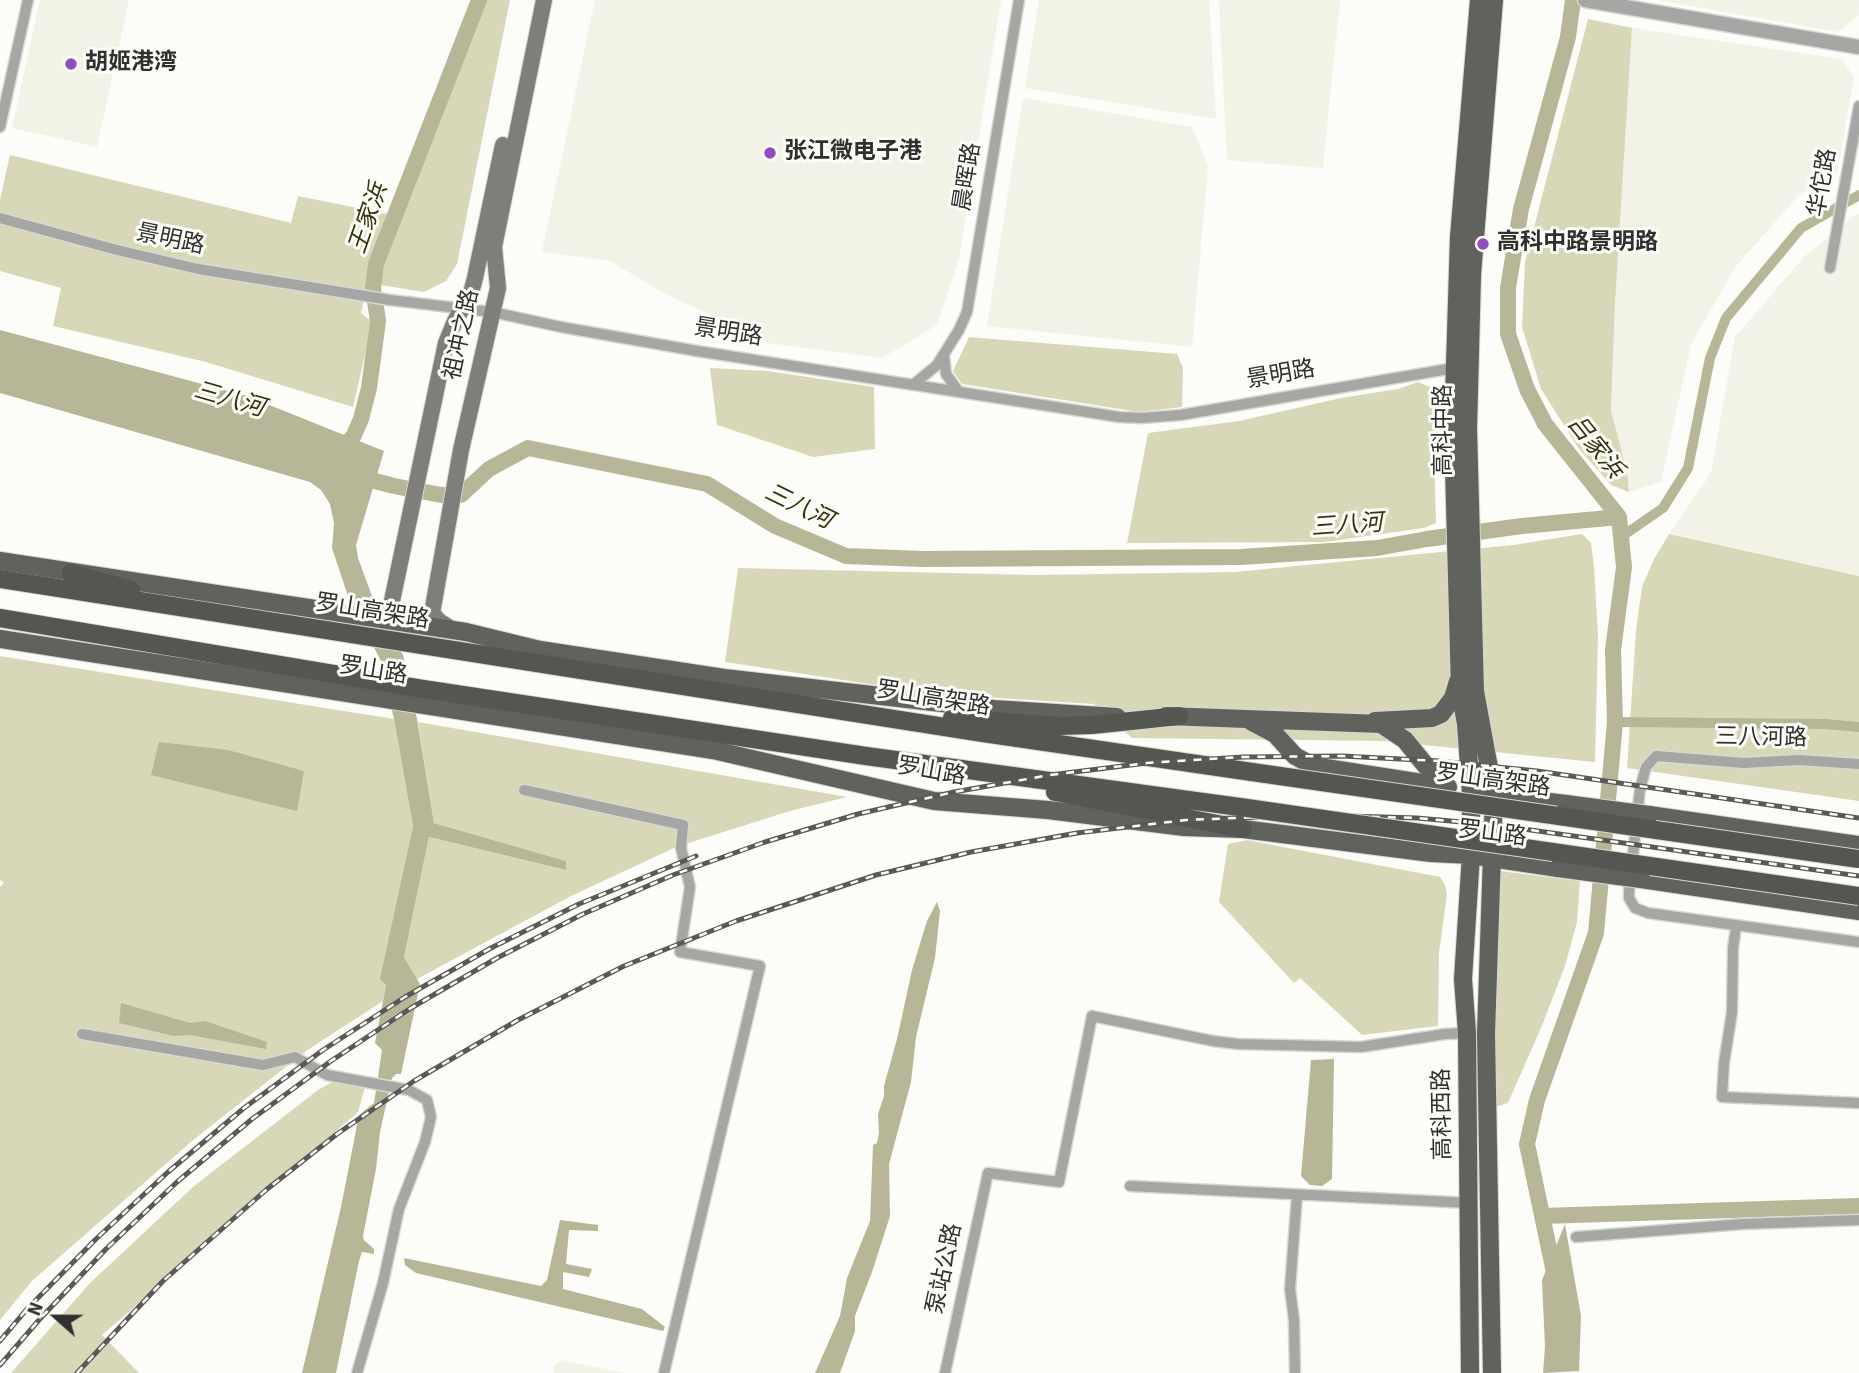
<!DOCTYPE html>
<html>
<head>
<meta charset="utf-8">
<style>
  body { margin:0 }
  #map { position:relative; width:1859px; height:1373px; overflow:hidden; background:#fcfcf8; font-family:"Source Sans 3",sans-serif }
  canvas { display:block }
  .north { position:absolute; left:21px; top:1282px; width:70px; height:70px; -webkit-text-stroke:5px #fcfcf8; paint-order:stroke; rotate:291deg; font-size:19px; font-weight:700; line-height:28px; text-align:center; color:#30302e }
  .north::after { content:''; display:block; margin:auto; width:24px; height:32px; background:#30302e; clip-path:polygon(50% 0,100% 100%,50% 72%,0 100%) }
</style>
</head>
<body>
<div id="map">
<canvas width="1859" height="1373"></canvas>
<div class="north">N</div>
</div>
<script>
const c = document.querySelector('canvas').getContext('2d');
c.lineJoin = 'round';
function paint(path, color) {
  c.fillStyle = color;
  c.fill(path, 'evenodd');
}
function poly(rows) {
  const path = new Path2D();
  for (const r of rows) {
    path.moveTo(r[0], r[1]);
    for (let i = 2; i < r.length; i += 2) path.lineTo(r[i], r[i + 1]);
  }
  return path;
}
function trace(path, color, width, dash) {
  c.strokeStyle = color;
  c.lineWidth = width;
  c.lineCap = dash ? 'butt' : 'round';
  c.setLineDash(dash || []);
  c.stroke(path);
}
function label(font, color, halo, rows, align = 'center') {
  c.font = font + ' "Source Sans 3","Noto Sans SC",sans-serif';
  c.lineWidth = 6;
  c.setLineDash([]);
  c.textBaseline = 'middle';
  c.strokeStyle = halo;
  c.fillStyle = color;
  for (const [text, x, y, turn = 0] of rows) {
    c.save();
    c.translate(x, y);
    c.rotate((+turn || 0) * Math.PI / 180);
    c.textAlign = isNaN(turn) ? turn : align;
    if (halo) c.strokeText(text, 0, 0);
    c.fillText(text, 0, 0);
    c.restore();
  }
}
const built = poly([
  [40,0,129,0,97,147,12,128],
  [595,0,1001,0,959,259,937,325,882,358,768,343,664,293,610,261,542,252],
  [1039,0,1209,0,1216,119,1025,88],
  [1219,0,1340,0,1323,168,1227,160],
  [1657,0,1859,0,1859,15,1838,32],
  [1632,28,1842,59,1854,78,1837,172,1799,195,1736,266,1691,344,1661,482,1629,492,1627,471,1611,411,1615,304],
  [1023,98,1192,127,1208,166,1192,347,987,326],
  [1859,214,1859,576,1669,534,1711,473,1735,337,1804,257,1855,215],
  [561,1360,626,1373,553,1373,555,1365]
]);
const green = poly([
  [474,0,510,0,457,264,446,281,424,292,368,283,361,313,370,320,366,351,353,407,206,362,53,326,61,288,0,271,0,200,10,155,291,223,298,196,388,214],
  [1588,19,1632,28,1615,304,1611,411,1627,471,1629,492,1611,485,1579,449,1541,389,1522,327,1525,262],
  [969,337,1177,354,1183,368,1182,407,1139,412,962,384,953,371],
  [710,368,768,371,874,387,875,449,813,457,717,425],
  [1418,382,1435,389,1434,455,1436,523,1424,528,1325,542,1127,543,1148,433,1239,421,1341,398,1398,389],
  [1582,534,1591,543,1594,567,1598,634,1595,762,1384,741,1132,738,1094,704,998,698,876,685,725,662,738,568,1034,575,1235,572,1513,545],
  [1669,534,1859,576,1859,801,1627,768,1636,631,1642,587,1653,561],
  [0,656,394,719,413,826,381,979,386,985,383,1001,306,1051,192,1141,32,1281,0,1320,0,887,4,883,0,880],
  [418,722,847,797,790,811,676,847,571,896,417,979,404,957,429,837,566,870,566,861,434,823],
  [1247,840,1440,877,1445,885,1447,894,1439,953,1438,1026,1362,1035,1300,978,1294,983,1219,902,1228,844],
  [1492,870,1580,881,1577,922,1565,966,1543,1023,1508,1103,1495,1107],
  [334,1081,365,1087,358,1112,102,1335,139,1373,11,1373,90,1283,194,1186,318,1090]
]);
const water = poly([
  [0,330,247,396,384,451,356,545,358,558,379,615,403,655,417,719,434,823,566,861,566,870,429,837,404,957,420,984,401,1074,396,1074,392,1078,380,1132,376,1169,363,1236,364,1240,374,1249,374,1254,362,1252,359,1261,336,1373,302,1373,341,1207,359,1115,374,1103,382,1050,375,1043,386,985,380,979,413,826,394,719,380,659,349,599,332,548,334,523,330,504,321,490,310,482,0,393],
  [159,742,228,750,304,771,297,811,151,775],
  [937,902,940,911,935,958,916,1037,911,1082,889,1164,890,1216,872,1272,855,1316,855,1331,840,1373,815,1373,840,1316,847,1278,870,1221,873,1145,877,1143,879,1133,878,1114,884,1096,884,1086,897,1039,912,970,927,921],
  [121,1003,190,1023,205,1021,267,1042,266,1049,190,1035,174,1036,119,1023],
  [1334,1059,1332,1179,1322,1186,1310,1185,1301,1176,1311,1060],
  [560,1220,598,1225,598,1231,569,1230,566,1264,592,1269,589,1277,563,1272,563,1289,642,1309,665,1327,663,1331,416,1273,405,1265,404,1258,541,1286,547,1280],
  [1565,1224,1581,1316,1579,1371,1543,1373,1545,1347,1542,1280]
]);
const canal = poly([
  [1621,537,1663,508,1688,468,1710,358,1726,318,1801,228,1859,195],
  [1615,722,1825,724,1859,727]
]);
const river = poly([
  [340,453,354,435,361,419,369,388,378,321,373,288,376,264,479,0],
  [357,469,375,481,394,486,441,495,461,495,489,469,528,448,707,484,775,526,846,556,922,559,1241,557,1377,548,1427,539,1522,526,1619,517],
  [1542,1216,1859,1206],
  [1555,1277,1527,1144,1537,1100,1596,933,1615,722,1613,650,1624,567,1619,517,1545,424,1527,389,1508,334,1508,288,1521,209,1568,37,1573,0]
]);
const minor = poly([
  [0,127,28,0],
  [0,218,117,250,198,269,390,300,492,312,561,327,697,351,1119,417,1142,418,1181,415,1454,368],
  [1830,268,1859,106],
  [944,355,946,374,958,391],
  [914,384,937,365,959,330,967,312,1019,0],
  [1859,764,1799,760,1744,763,1656,756,1646,767,1640,789,1629,892,1629,898,1635,908,1648,913,1859,942],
  [524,790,683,825,681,848,690,887,680,952,760,966,664,1373],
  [1736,927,1733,948,1732,1012,1724,1063,1722,1097,1859,1103],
  [82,1034,263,1065,295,1057,327,1075,409,1090,427,1100,431,1117,425,1142,399,1209,383,1283,357,1373],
  [1130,1186,1470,1203],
  [1576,1237,1743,1224,1859,1220],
  [945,1373,988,1173,1059,1182,1092,1016,1213,1041,1238,1044,1361,1047,1445,1034,1467,1033],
  [1295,1373,1294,1320,1290,1289,1297,1195]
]);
const tertiary = poly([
  [1585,0,1859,47]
]);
const secondary = poly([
  [388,620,446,343,455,321,471,293,475,278,503,145],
  [453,630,439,621,432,613,461,450,498,288,494,247,544,0]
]);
const primary = poly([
  [0,561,466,632,540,650,724,678,994,709,1117,717],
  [0,639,713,750,934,801,1048,810,1184,827,1243,829,1431,853,1471,855,1558,868],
  [1166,716,1381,724,1405,740,1426,766,1447,787],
  [1375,721,1432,718,1441,714,1453,698,1458,681],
  [1252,722,1275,734,1295,756,1313,766,1448,787],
  [1483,794,1566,804],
  [1649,815,1859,845],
  [1641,879,1859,911],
  [1470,1373,1467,1033,1463,979,1471,855,1471,793,1466,724,1460,690,1453,429,1459,237,1479,0],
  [1492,1373,1486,1034,1494,795,1475,691,1468,429,1472,275,1494,0]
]);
const trunk = poly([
  [71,573,131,590],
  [0,579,983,733,1252,772],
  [0,618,423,689,866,756,1247,808],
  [952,718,1059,726,1092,725,1179,716],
  [1055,792,1243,829]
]);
const rail = poly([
  [0,1341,27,1309,96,1239,168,1172,244,1108,323,1050,405,997,491,948,579,904,696,856],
  [0,1365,39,1320,106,1249,177,1182,252,1119,331,1061,411,1008,497,958,583,914,673,875,765,842,858,814,954,792,1050,775,1147,763,1243,757,1342,756,1439,761,1537,771,1859,818],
  [77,1373,163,1281,266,1190,337,1134,414,1081,518,1020,624,966,736,921,876,875,971,852,1077,833,1186,820,1313,815,1417,818,1495,825,1859,876]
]);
const primaryBridge = poly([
  [1566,804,1649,815],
  [1558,868,1641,879]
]);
const trunkBridge = poly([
  [1252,772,1859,859],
  [1247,808,1859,896]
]);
const markers = [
  [71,64,7,"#944dc0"],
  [770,153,7,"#944dc0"],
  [1483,244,7,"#944dc0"]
];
const poiNames = [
  ["胡姬港湾",85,64],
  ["张江微电子港",784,153],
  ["高科中路景明路",1497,244]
];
const streetNames = [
  ["晨晖路",969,177,-81],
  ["华佗路",1824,183,-80],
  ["景明路",170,241,12],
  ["景明路",728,334,9],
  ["祖冲之路",463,335,-78],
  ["景明路",1281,376,-10],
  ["高科中路",1445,430,-90],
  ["罗山高架路",372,613,9],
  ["罗山路",373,672,9],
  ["罗山高架路",933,700,9],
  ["三八河路",1761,739,1],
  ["罗山路",931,773,10],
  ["罗山高架路",1493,782,8],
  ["罗山路",1492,835,7],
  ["高科西路",1444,1114,-91],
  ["泵站公路",946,1269,-78]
];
const waterNames = [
  ["王家浜",370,219,-71],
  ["三八河",229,401,16],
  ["吕家浜",1594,448,51],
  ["三八河",798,508,26],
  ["三八河",1347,527,-4]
];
paint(built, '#f2f2e6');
paint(green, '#d8d8b9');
paint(water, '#b7b697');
trace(canal, '#b7b697', 10);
trace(river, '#b7b697', 16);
trace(minor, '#d7d7d4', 13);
trace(tertiary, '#d7d7d4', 17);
trace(secondary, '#d7d7d4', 18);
trace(primary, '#d7d7d4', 20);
trace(trunk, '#d7d7d4', 20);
trace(minor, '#a6a6a4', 10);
trace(tertiary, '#a6a6a4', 14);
trace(secondary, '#7e7e7b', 16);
trace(primary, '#61615e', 18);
trace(trunk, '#555552', 18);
trace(rail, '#595957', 5);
trace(rail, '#fcfcf8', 2.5, [8]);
trace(primaryBridge, '#d7d7d4', 20, []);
trace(trunkBridge, '#d7d7d4', 20, []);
trace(primaryBridge, '#61615e', 18);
trace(trunkBridge, '#555552', 18);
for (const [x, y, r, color] of markers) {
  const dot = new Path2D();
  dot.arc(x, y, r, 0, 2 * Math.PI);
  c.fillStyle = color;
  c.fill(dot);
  trace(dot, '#fcfcf8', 2.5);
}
label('bold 23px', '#30302e', '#fcfcf8', poiNames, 'left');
label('23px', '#30302e', '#fcfcf8', streetNames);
label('italic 24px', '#35330b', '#fcfcf8', waterNames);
</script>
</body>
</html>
